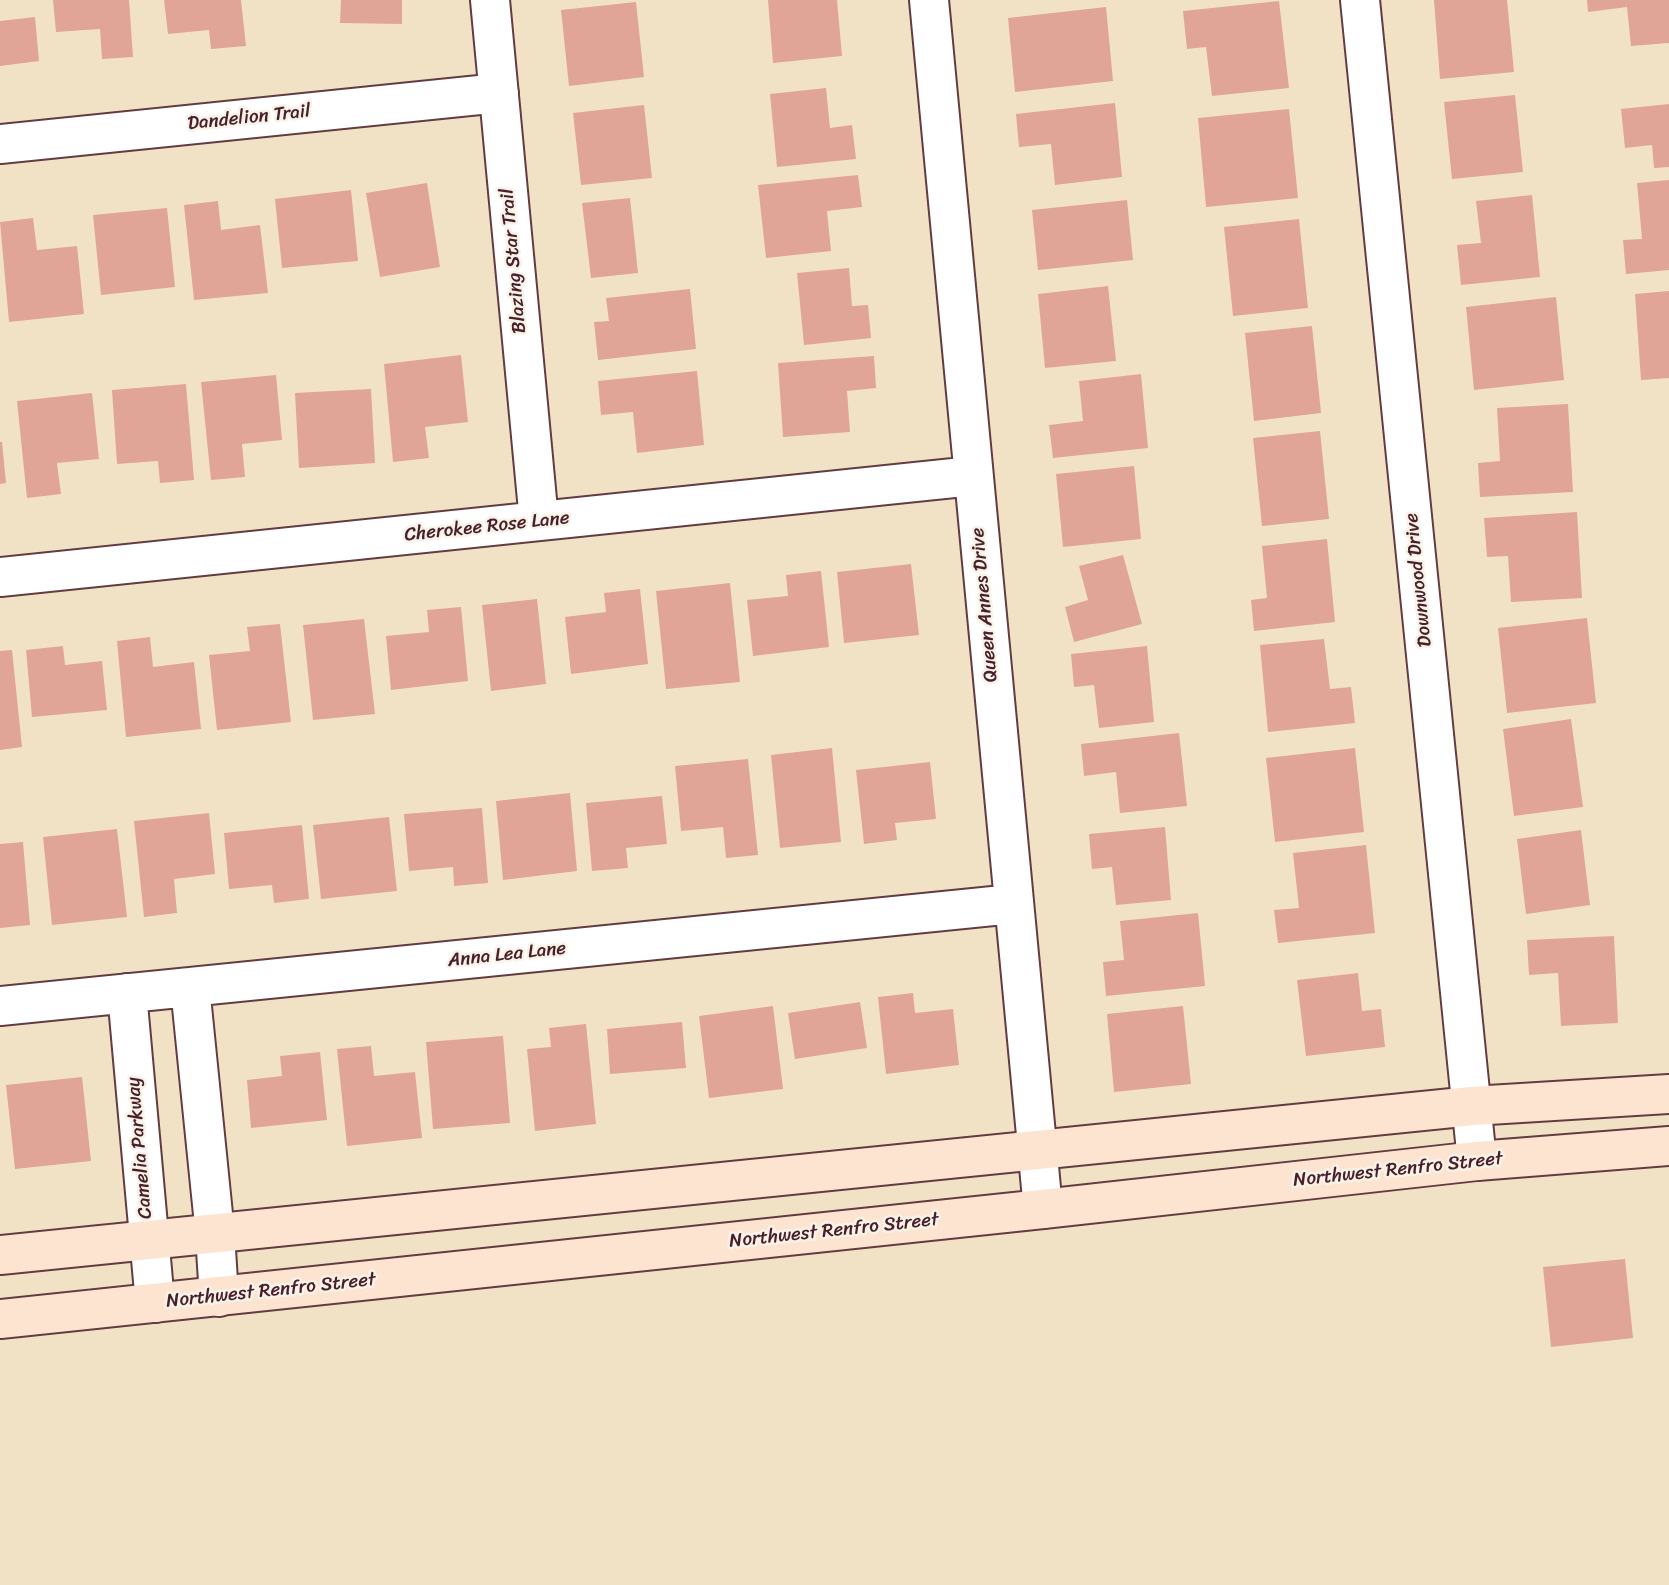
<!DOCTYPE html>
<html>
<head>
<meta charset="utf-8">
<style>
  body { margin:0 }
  canvas { display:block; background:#f1e2c6 }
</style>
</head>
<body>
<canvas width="1669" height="1585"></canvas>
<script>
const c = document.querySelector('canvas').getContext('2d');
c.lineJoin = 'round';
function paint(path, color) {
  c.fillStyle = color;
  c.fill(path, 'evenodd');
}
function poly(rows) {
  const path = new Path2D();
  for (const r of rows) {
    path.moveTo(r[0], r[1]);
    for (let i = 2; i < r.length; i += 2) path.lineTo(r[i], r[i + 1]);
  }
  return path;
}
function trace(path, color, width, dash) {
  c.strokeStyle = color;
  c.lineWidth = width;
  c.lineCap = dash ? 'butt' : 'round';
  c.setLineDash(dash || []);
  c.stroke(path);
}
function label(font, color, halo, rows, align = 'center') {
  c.font = font + ' Sriracha,sans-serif';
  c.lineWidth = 5;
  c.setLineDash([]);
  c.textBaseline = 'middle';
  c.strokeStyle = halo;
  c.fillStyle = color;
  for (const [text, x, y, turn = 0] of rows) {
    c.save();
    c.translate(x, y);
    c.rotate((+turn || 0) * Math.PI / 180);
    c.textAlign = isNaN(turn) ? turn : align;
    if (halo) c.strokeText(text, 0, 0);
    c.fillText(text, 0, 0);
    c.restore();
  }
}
const building = poly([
  [53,0,129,0,133,57,102,59,100,29,56,32],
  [164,0,241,0,246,46,211,49,209,30,168,34],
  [341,0,402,0,402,24,340,23],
  [768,0,837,0,842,56,773,63],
  [1434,0,1507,0,1514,72,1440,79],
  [1587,0,1669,0,1669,43,1631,46,1627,7,1588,12],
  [1279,1,1289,88,1212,96,1206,47,1187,49,1183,11],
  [636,2,644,77,569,86,561,10],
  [1106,7,1113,81,1015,92,1008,18],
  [35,17,39,61,0,66,0,21],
  [826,88,830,128,852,125,856,159,777,167,770,94],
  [1515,95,1523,172,1452,179,1444,102],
  [1115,103,1122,177,1055,185,1051,144,1019,147,1016,114],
  [1669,104,1669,167,1654,168,1652,145,1625,148,1621,109],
  [644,105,652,178,581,185,573,113],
  [1289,109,1298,198,1206,207,1198,118],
  [858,175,862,207,827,211,831,251,766,258,758,185],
  [1669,180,1669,270,1626,274,1623,240,1642,239,1637,183],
  [427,183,440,267,380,277,366,193],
  [351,190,358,261,282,268,275,199],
  [1532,195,1540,277,1461,285,1457,245,1481,243,1476,201],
  [630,198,638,273,591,278,582,203],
  [1127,200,1133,260,1038,270,1032,210],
  [218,201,221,230,260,225,268,293,194,300,184,205],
  [167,208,175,287,101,295,93,215],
  [33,218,37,250,77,246,84,314,9,322,0,222],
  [1299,219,1308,308,1233,316,1224,227],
  [849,268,852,306,868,305,871,338,804,345,797,273],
  [1108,286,1116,361,1045,368,1038,294],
  [690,289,696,349,598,360,594,322,609,321,606,298],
  [1669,291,1669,378,1641,380,1635,294],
  [1556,297,1564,380,1474,390,1466,307],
  [1312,326,1321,413,1254,421,1245,333],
  [461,355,468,422,425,427,429,458,393,462,384,364],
  [874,356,876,388,847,391,850,432,783,437,778,363],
  [697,371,704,445,637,453,633,412,601,415,598,381],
  [1141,374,1148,448,1053,458,1049,425,1083,421,1079,381],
  [276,375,282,440,242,444,245,477,211,480,201,382],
  [186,384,194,480,160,483,158,461,117,464,112,390],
  [371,389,375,463,299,468,295,393],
  [92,393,99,459,57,463,61,494,27,498,17,401],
  [1568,404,1573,492,1480,497,1478,463,1500,461,1497,408],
  [1320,431,1329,519,1262,526,1253,438],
  [0,442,2,442,6,483,0,484],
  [1134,466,1141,539,1063,547,1056,474],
  [1577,512,1582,598,1511,602,1508,556,1487,557,1484,518],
  [1327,539,1335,622,1254,631,1251,600,1267,598,1262,546],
  [1123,555,1142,624,1074,642,1065,607,1088,600,1079,566],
  [911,564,919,635,844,643,837,572],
  [821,571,829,647,753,656,747,600,788,596,786,575],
  [730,583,740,682,666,689,656,591],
  [640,589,648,664,571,674,565,617,606,612,604,593],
  [537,599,546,684,491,691,482,605],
  [461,607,468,681,391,690,386,636,429,632,427,610],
  [1587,618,1596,703,1507,713,1498,628],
  [364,619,375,714,313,720,303,625],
  [280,624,291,722,217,730,209,655,250,651,247,627],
  [150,637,153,667,194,662,201,729,126,737,117,641],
  [1324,639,1330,689,1351,687,1355,723,1268,732,1260,645],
  [63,646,65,665,102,661,107,710,32,717,26,650],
  [1147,646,1154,722,1099,728,1094,685,1074,687,1071,654],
  [12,650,22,747,0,750,0,651],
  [1571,719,1583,807,1514,816,1503,729],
  [1179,733,1187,806,1120,813,1116,772,1084,776,1081,744],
  [832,748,841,842,780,848,771,755],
  [1355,748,1364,832,1275,842,1266,758],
  [748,759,758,855,726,858,723,827,681,831,675,766],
  [930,762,936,819,895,823,897,840,864,844,856,770],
  [570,793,577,871,503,880,496,801],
  [662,796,667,844,626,848,628,868,592,871,586,803],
  [482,808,488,883,454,886,453,867,409,871,404,814],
  [209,813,215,874,174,879,177,913,144,917,134,821],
  [389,817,397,891,321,899,313,825],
  [302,825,309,899,274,903,272,885,229,889,224,833],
  [1165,827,1171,900,1116,905,1112,867,1092,869,1089,834],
  [117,829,127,917,52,925,43,837],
  [1581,830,1590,905,1526,914,1517,839],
  [23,842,30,925,0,928,0,844],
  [1366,845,1375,933,1278,943,1274,910,1299,908,1293,853],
  [1198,913,1205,986,1106,996,1103,962,1124,960,1120,921],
  [1614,936,1618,1023,1561,1026,1558,973,1529,975,1527,940],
  [1358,973,1362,1011,1381,1009,1385,1047,1306,1056,1297,980],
  [913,993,915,1013,953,1009,959,1065,886,1074,878,997],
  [860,1002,867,1048,795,1059,788,1013],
  [773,1006,783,1089,709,1098,699,1016],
  [1183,1006,1191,1084,1114,1092,1107,1014],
  [682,1022,686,1068,610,1074,607,1029],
  [586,1024,596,1124,535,1131,527,1049,551,1047,549,1028],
  [503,1036,510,1123,433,1129,426,1042],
  [371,1046,374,1076,415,1072,422,1138,347,1146,337,1049],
  [320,1052,327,1120,251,1128,247,1080,282,1076,280,1056],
  [82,1077,91,1161,15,1169,6,1085],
  [1625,1259,1633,1338,1551,1347,1543,1267]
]);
const minor = poly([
  [490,0,539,521],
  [929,0,1043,1209],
  [1360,0,1477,1161],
  [0,144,499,93],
  [0,577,973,476],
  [190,987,215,1234,219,1297],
  [127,993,155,1303],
  [0,1006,1013,904]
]);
const secondary = poly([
  [0,1255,1472,1106,1669,1094],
  [0,1319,1043,1209,1477,1161,1669,1146]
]);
const streetNames = [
  ["Dandelion Trail",249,118,-6],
  ["Blazing Star Trail",514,261,-95],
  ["Cherokee Rose Lane",487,527,-6],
  ["Downwood Drive",1419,580,-96],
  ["Queen Annes Drive",985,605,-95],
  ["Anna Lea Lane",507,955,-6],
  ["Camelia Parkway",140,1148,-95],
  ["Northwest Renfro Street",1398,1170,-6],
  ["Northwest Renfro Street",834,1231,-6],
  ["Northwest Renfro Street",271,1291,-6]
];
paint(building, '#e1a597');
trace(minor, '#633c42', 42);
trace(secondary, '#633c42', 42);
trace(minor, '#fff', 38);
trace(secondary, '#fde4d1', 38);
label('19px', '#4a1f2b', '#f7f3e8', streetNames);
</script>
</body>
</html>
